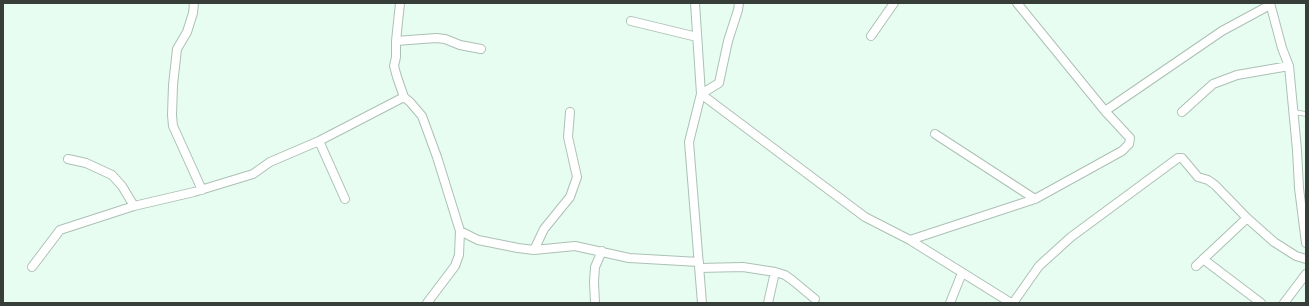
<!DOCTYPE html>
<html>
<head>
<meta charset="utf-8">
<style>
  body { margin:0 }
  #map { position:relative; width:1309px; height:306px; overflow:hidden; background:#e8fdf1; font-family:"IBM Plex Sans",sans-serif }
  canvas { display:block }
  .frame { position:absolute; inset:0; border:4px solid #373e3a; pointer-events:none }
</style>
</head>
<body>
<div id="map">
<canvas width="1309" height="306"></canvas>
<div class="frame"></div>
</div>
<script>
const c = document.querySelector('canvas').getContext('2d');
c.lineJoin = 'round';
function poly(rows) {
  const path = new Path2D();
  for (const r of rows) {
    path.moveTo(r[0], r[1]);
    for (let i = 2; i < r.length; i += 2) path.lineTo(r[i], r[i + 1]);
  }
  return path;
}
function trace(path, color, width, dash) {
  c.strokeStyle = color;
  c.lineWidth = width;
  c.lineCap = dash ? 'butt' : 'round';
  c.setLineDash(dash || []);
  c.stroke(path);
}
const service = poly([
  [1294,112,1306,114]
]);
const minor = poly([
  [194,3,193,13,187,32,177,49,173,85,172,115,173,126,202,190],
  [400,3,396,41,396,57,394,66,397,77,404,97,410,102,422,116,437,157,460,231,478,240,518,248,534,250,575,246,629,258,699,262],
  [695,3,701,94,689,142,702,303],
  [739,3,738,10,728,41,719,83,701,94,865,217,910,240,1011,303],
  [1270,3,1282,48,1289,66,1297,150,1299,188,1306,243],
  [631,21,697,37],
  [871,36,894,3],
  [396,41,436,38,445,39,460,45,481,49],
  [1105,111,1222,31,1270,5],
  [1182,112,1213,84,1237,75,1289,66],
  [935,134,1035,199],
  [319,141,345,199],
  [68,159,86,163,112,175,122,186,134,206],
  [910,240,1035,199,1122,151,1129,144,1130,138,1105,111,1017,3],
  [534,250,544,229,570,197,577,177,568,137,570,112],
  [1203,259,1261,303],
  [1196,266,1247,218],
  [32,267,60,230,134,206,194,192,253,174,270,162,319,141,404,97],
  [699,268,743,267,775,272,785,275,792,280,815,299],
  [427,303,455,266,459,255,460,231],
  [595,303,594,282,595,267,602,251],
  [768,303,775,272],
  [950,303,962,273],
  [1013,303,1039,266,1071,237,1178,158,1182,158,1198,177,1208,180,1215,185,1247,218,1274,242,1296,256,1306,259],
  [1284,303,1306,274]
]);
trace(service, '#acc0b5', 5.5);
trace(minor, '#acc0b5', 10);
trace(service, '#fff', 4);
trace(minor, '#fff', 8);
</script>
</body>
</html>
